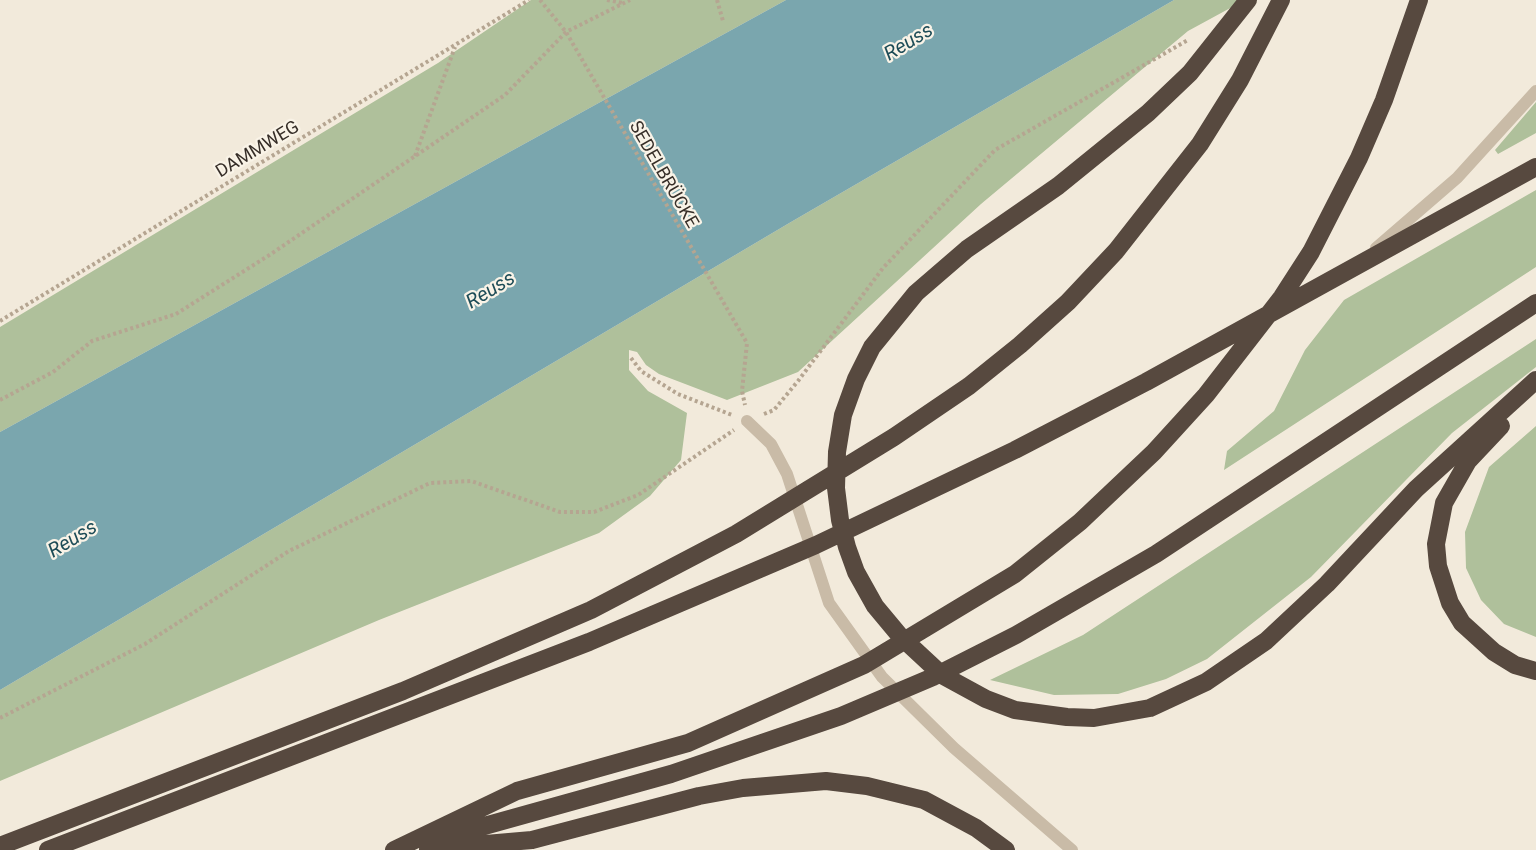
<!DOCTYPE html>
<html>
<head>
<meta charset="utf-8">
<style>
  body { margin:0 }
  canvas { display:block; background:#f2eadb }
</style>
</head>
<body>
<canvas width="1536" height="850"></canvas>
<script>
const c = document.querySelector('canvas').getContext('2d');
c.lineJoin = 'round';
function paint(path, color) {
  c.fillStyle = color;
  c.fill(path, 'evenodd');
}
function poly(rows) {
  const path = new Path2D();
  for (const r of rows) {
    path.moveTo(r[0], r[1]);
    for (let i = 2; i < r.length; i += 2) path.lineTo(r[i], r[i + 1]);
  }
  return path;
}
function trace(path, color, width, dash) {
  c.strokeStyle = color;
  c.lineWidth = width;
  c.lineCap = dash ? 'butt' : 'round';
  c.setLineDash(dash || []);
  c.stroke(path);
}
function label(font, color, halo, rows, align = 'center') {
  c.font = font + ' Roboto,sans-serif';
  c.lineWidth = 4.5;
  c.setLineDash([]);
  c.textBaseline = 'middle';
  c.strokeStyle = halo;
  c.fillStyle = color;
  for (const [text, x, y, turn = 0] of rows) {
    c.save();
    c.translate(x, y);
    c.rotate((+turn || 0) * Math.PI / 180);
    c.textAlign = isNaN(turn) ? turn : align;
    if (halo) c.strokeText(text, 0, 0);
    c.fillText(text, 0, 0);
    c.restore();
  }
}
const green = poly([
  [531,0,786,0,0,432,0,327,438,63],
  [1174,0,1245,0,1188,31,981,204,798,372,727,400,659,374,646,365,637,352,629,350,629,370,648,391,687,413,681,460,650,496,599,533,379,620,0,781,0,690,791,222],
  [1536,102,1536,133,1498,154,1495,150],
  [1536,190,1536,267,1224,470,1227,451,1274,411,1305,350,1344,300],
  [1536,339,1536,367,1452,433,1311,577,1207,659,1166,679,1118,694,1054,695,990,680,1083,635],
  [1536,426,1536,637,1504,624,1481,600,1466,568,1465,532,1489,467]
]);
const water = poly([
  [786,0,1174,0,791,222,0,690,0,432]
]);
const path = poly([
  [540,0,566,32,747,343,742,391,745,405],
  [607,0,623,3],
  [717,0,723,21],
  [415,156,455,47],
  [0,321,529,0],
  [631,358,641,371,678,394,732,415],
  [0,400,53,372,92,341,176,314,271,254,505,95,566,32,630,0],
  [764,414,774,410,798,381,883,268,995,150,1188,40],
  [0,718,145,644,289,551,430,483,471,481,560,512,594,512,638,495,734,430]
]);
const service = poly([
  [1376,248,1457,178,1536,91],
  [747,421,771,444,787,474,829,603,882,677,954,748,1072,850]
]);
const motorway = poly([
  [1248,0,1190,73,1148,113,1058,186,967,249,916,293,872,347,856,379,843,415,837,452,836,488,840,520,847,547,856,572,875,606,900,636,942,675,986,699,1015,710,1067,717,1094,718,1150,708,1206,682,1266,641,1327,584,1416,489,1536,380],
  [1501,426,1468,461,1444,503,1436,544,1438,566,1450,603,1462,623,1494,652,1515,665,1536,671],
  [427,842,671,774,841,716,933,677,1016,635,1156,554,1536,303],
  [0,846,403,691,591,610,736,534,894,437,969,386,1020,345,1068,302,1116,251,1200,144,1240,80,1281,0],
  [428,849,532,840,699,796,743,788,826,781,867,786,924,800,976,828,1006,850],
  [48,850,589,642,816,545,1015,450,1146,382,1536,167],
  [394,850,517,791,688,743,864,665,1015,574,1080,522,1154,452,1206,395,1282,297,1311,252,1359,158,1384,100,1419,0]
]);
const streetNames = [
  ["DAMMWEG",258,150,-31],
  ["SEDELBRÜCKE",663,175,60]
];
const waterNames = [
  ["Reuss",909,43,-31],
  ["Reuss",491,291,-31],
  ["Reuss",73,540,-31]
];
paint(green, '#afc09b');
paint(water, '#7aa6ae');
trace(path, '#b5a591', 4, [3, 3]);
trace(service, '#c9bba7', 12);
trace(motorway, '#57493f', 18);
label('18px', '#362e28', '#f9f3e7', streetNames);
label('italic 20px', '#1d4c57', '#f9f3e7', waterNames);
</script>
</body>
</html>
